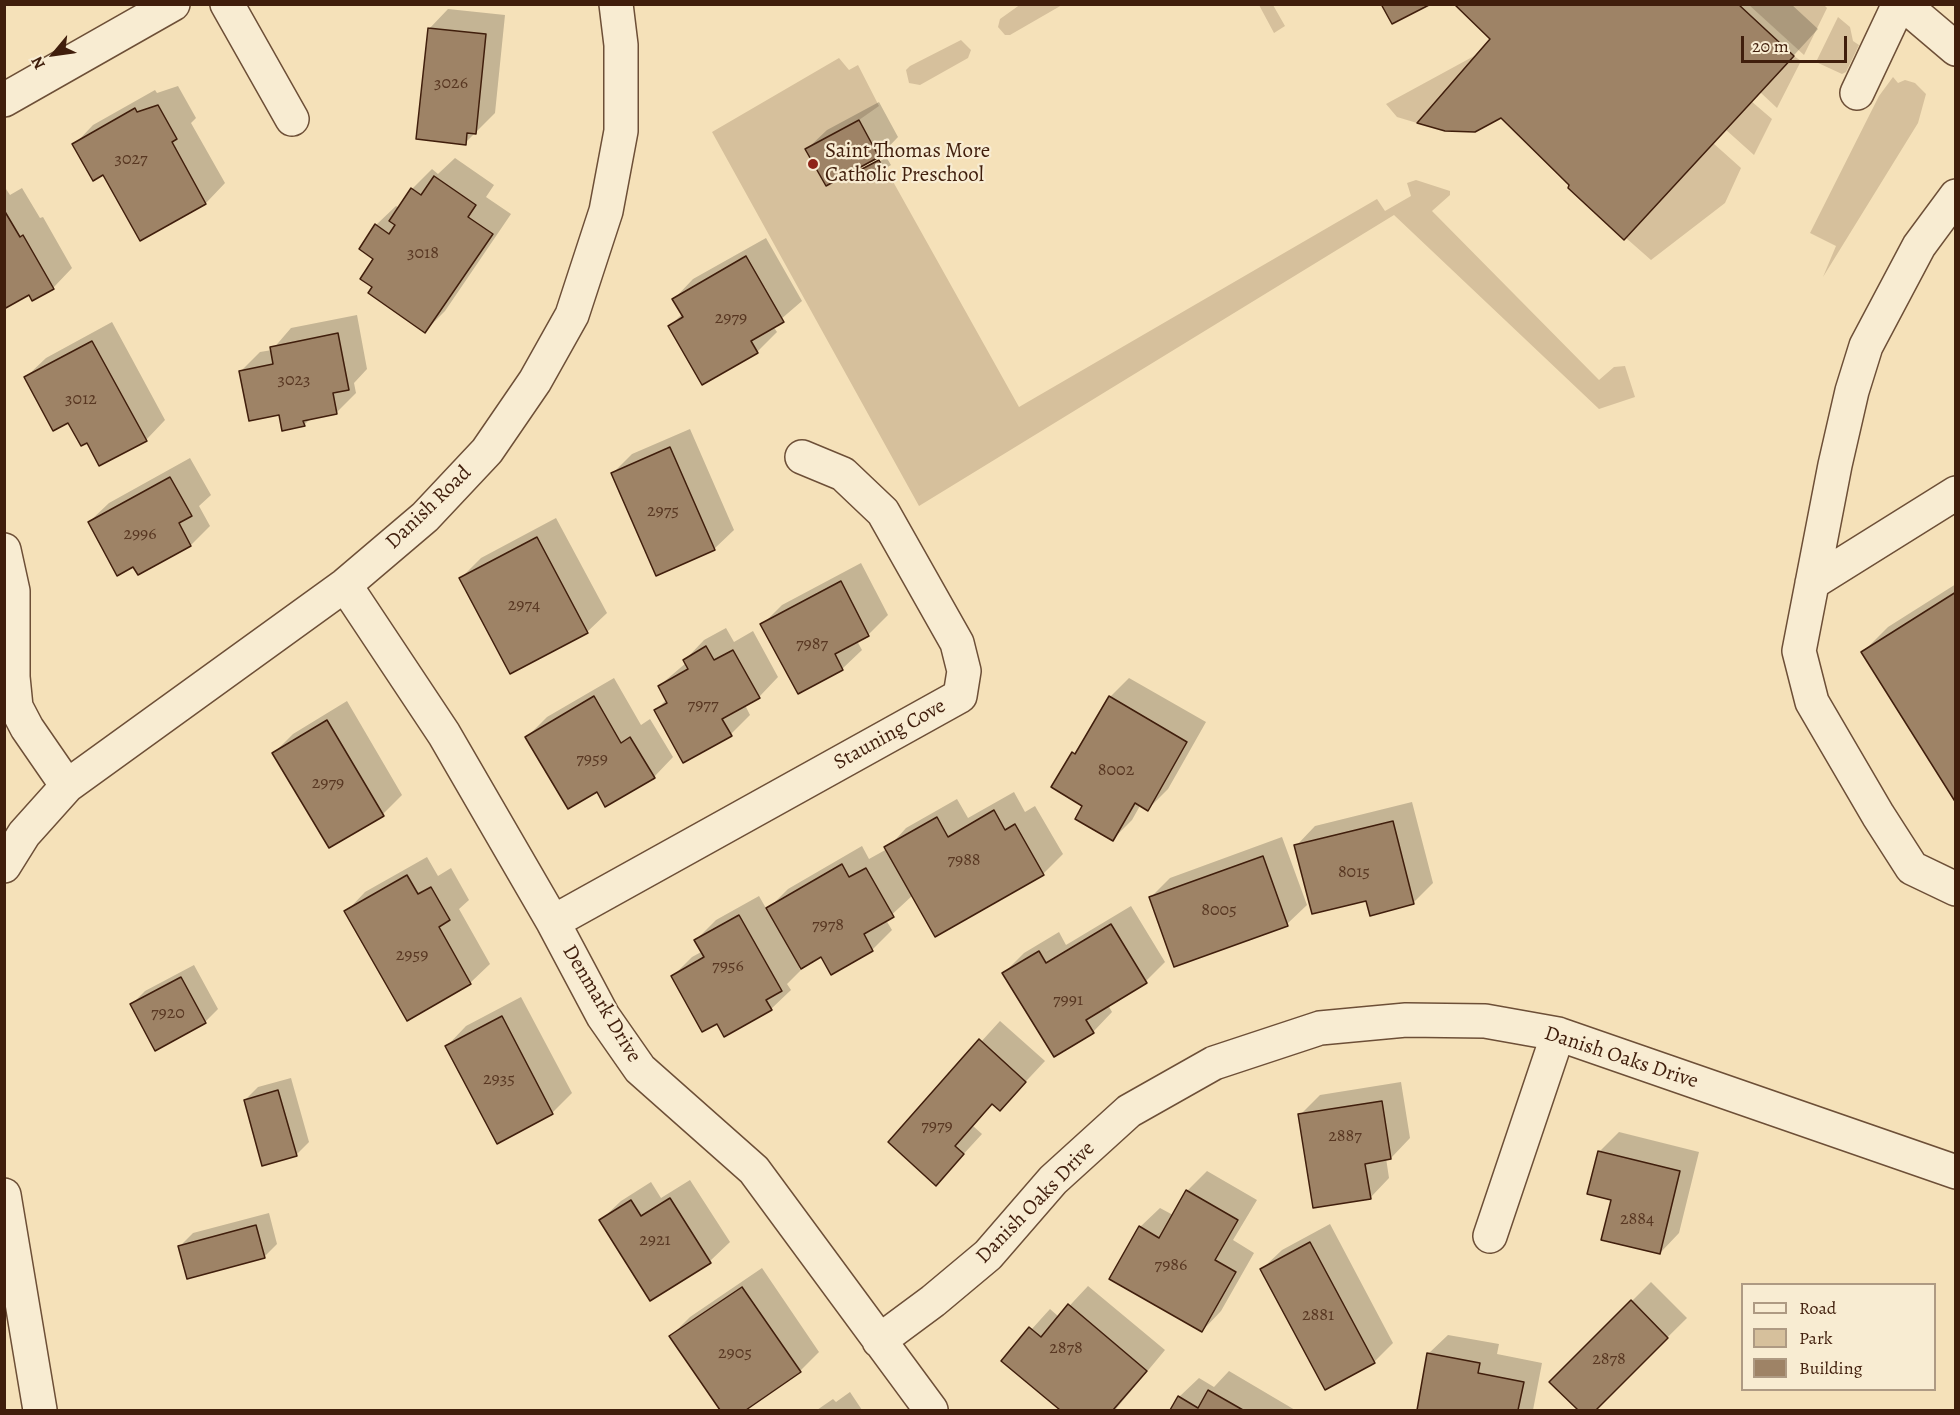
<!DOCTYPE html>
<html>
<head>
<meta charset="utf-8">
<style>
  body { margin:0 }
  #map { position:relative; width:1960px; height:1415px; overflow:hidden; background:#f5e1b9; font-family:Alegreya,serif }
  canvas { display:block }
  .frame { position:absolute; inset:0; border:6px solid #401e0c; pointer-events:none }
  .legend { position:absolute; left:1741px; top:1283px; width:195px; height:108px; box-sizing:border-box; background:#f8ecd2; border:2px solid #ae9a83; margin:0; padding:8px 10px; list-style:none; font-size:18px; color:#401e0c }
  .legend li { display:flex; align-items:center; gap:12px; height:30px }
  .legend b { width:30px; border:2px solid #ae9a83 }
  .north { position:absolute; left:24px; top:24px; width:60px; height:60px; -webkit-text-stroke:4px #f8ecd2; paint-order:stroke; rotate:241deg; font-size:16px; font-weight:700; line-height:24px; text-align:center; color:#401e0c }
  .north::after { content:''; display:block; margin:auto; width:21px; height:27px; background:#401e0c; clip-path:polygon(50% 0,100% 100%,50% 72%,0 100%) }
  .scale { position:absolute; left:1741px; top:36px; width:106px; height:27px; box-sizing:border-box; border:3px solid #401e0c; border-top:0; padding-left:8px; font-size:18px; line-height:21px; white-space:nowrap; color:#401e0c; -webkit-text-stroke:4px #f8ecd2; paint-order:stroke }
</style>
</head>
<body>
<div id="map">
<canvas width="1960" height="1415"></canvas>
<div class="frame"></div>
<ul class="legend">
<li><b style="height:8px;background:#f8ecd2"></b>Road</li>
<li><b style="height:16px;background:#d6c09c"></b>Park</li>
<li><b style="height:16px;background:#9e8366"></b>Building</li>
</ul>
<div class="north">N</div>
<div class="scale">20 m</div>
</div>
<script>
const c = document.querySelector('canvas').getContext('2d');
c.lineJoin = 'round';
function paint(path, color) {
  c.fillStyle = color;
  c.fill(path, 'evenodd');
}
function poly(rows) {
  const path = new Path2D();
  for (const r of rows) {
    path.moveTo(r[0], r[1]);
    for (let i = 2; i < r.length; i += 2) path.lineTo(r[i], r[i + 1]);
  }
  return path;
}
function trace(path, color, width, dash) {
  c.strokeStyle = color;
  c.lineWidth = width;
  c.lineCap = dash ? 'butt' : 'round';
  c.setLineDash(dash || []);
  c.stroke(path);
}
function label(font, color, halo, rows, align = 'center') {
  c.font = font + ' Alegreya,serif';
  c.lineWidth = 4.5;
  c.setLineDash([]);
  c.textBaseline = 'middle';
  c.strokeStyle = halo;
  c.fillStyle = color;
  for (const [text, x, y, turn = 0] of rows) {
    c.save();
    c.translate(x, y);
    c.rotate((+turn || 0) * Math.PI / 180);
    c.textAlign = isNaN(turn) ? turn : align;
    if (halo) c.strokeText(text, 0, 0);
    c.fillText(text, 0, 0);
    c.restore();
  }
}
const green = poly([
  [1021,4,1062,4,1062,5,1010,35,1005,35,998,27,1000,19],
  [1823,4,1827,8,1804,55,1749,5],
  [1259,5,1273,5,1285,26,1274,33],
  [1838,17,1850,27,1853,41,1859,45,1846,72,1842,74,1816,62],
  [961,40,971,50,968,58,920,85,909,83,906,70,910,66],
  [1476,55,1417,123,1397,117,1386,104],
  [1794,56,1801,61,1777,108,1760,92],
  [839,58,849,70,858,65,879,106,859,120,805,149,826,186,860,168,868,181,886,169,1019,407,1377,199,1385,211,1411,196,1407,183,1416,180,1450,191,1450,195,1432,211,1599,380,1614,367,1625,366,1635,397,1599,409,1394,215,919,506,712,132],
  [1893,77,1898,83,1905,80,1915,83,1926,94,1918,123,1823,277,1836,246,1810,233,1879,96],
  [1751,101,1772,119,1754,155,1725,129],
  [1713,143,1741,168,1725,203,1651,260,1626,238]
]);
const shadow = poly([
  [1456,4,1791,4,1818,29,1649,213,1571,185,1492,39],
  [448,9,505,15,495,113,465,143,429,29],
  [178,86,196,118,191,123,225,183,206,203,141,239,104,173,74,145,93,125,155,90,157,93],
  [879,102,898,137,876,160,870,163,873,160,807,149,827,130],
  [885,155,891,165,869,179,863,170,886,158],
  [455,158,494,185,486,197,511,214,445,311,425,331,374,286,376,225,396,206,399,208,412,189,432,169,438,174],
  [4,186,10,195,22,188,40,218,43,217,72,268,53,288,29,293,4,307],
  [766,238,802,301,773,326,777,332,757,352,670,326,682,314,674,299,693,279],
  [357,315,367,369,354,383,356,393,336,413,311,418,304,425,280,414,240,372,260,352,272,350,291,328],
  [112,322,165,420,146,440,68,421,26,377,46,358],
  [690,429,734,530,714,549,613,473,632,454],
  [190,458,211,495,199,506,210,526,191,545,139,573,134,565,89,522,109,503],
  [556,518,607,613,587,632,461,578,481,558],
  [861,563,888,615,869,634,857,641,862,650,842,669,762,625,782,605],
  [1956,584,1956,800,1863,652,1888,627],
  [726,628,734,642,753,631,778,677,759,697,745,705,750,715,731,734,656,710,667,699,659,686,686,663,685,660,704,640],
  [614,678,641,725,650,719,673,757,654,777,597,790,527,737,547,717],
  [1129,678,1206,722,1168,789,1148,809,1141,804,1132,820,1113,839,1084,805,1053,787,1110,697],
  [347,701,402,795,383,814,274,753,293,734],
  [1014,792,1025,812,1035,806,1063,854,1043,874,913,895,886,920,892,930,872,950,821,955,799,968,801,970,787,984,791,990,771,1009,717,1022,673,976,692,957,703,951,696,940,716,920,759,896,767,910,788,889,862,846,869,859,887,849,906,828,957,799,968,818],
  [1412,802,1433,883,1413,903,1367,899,1296,846,1315,826],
  [1282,837,1307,905,1287,924,1175,965,1151,897,1170,878],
  [427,857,438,876,451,868,469,900,459,909,490,964,470,983,346,912,365,892],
  [1131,906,1165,962,1146,981,1108,1005,1112,1012,1093,1032,1004,973,1024,953,1059,932,1066,945],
  [194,965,218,1009,205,1022,132,1004,145,991],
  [521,997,572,1093,552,1113,498,1142,447,1046,466,1026],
  [1000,1021,1045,1061,1000,1109,993,1103,973,1126,982,1134,936,1184,890,1142],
  [291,1078,309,1142,296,1155,245,1100,258,1087],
  [1401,1082,1410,1138,1391,1158,1386,1158,1389,1178,1370,1198,1300,1115,1320,1095],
  [1619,1132,1699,1152,1679,1233,1660,1253,1613,1199,1599,1152],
  [1207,1171,1257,1200,1233,1240,1254,1253,1221,1311,1202,1331,1140,1227,1160,1208,1173,1215,1187,1191],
  [690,1180,730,1242,710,1261,651,1299,601,1220,621,1201,651,1182,661,1198],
  [269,1213,277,1244,264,1257,180,1246,193,1233],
  [1330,1224,1393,1343,1374,1362,1262,1269,1282,1250],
  [762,1268,819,1352,800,1371,743,1410,722,1410,671,1336,690,1317],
  [1651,1282,1687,1318,1594,1410,1580,1410,1551,1382],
  [1088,1286,1165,1350,1115,1410,1062,1410,1003,1361,1050,1309,1059,1317],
  [1448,1335,1499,1344,1497,1354,1542,1363,1533,1410,1418,1410,1428,1354],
  [1229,1371,1295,1410,1172,1410,1179,1397,1199,1378,1214,1387],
  [850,1392,862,1410,817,1410,833,1399,836,1402]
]);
const building = poly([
  [1381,4,1431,4,1392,24,1381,4],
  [1454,4,1738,4,1794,56,1624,240,1568,188,1569,185,1501,118,1475,132,1445,131,1417,123,1490,39,1454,4],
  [428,28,486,34,476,134,467,133,466,145,416,139,428,28],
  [158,105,177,139,172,142,206,204,140,241,103,175,93,181,72,144,135,108,137,112,158,105],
  [859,120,879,157,826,186,805,149,859,120],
  [879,160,885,172,868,181,862,169,879,160],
  [434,176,476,205,468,217,493,234,425,333,368,293,372,287,360,279,373,259,359,249,375,224,389,234,395,225,389,221,411,188,421,195,434,176],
  [4,210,20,237,23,235,54,289,32,301,29,295,4,309,4,210],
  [746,256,784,322,751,341,758,353,702,385,668,326,683,317,672,299,746,256],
  [338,333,349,390,333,393,337,414,303,421,305,426,282,431,279,415,249,421,239,371,273,364,270,347,338,333],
  [92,341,147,441,99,466,87,443,81,446,68,423,53,431,24,377,92,341],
  [670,447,715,550,656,576,611,473,670,447],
  [170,477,192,516,179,523,191,546,138,575,133,567,117,576,88,522,170,477],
  [537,537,588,633,510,674,459,578,537,537],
  [841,581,869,636,835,654,843,670,798,694,760,624,841,581],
  [1956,592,1956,803,1861,652,1956,592],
  [706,646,714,660,733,650,760,698,722,719,732,736,683,763,654,710,667,703,658,686,688,669,683,660,706,646],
  [594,696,621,743,630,737,655,778,605,807,597,792,568,809,525,737,594,696],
  [1109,696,1187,742,1148,811,1135,803,1113,841,1075,819,1082,806,1051,787,1072,752,1075,754,1109,696],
  [327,720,384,816,329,848,272,753,327,720],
  [994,810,1005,830,1015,824,1044,875,935,937,884,847,937,817,948,837,994,810],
  [1393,821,1414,904,1370,916,1366,901,1312,914,1294,845,1393,821],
  [1263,856,1288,926,1174,967,1149,897,1263,856],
  [842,864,849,877,866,868,894,917,864,934,873,951,831,975,821,957,801,969,766,908,842,864],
  [407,875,418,894,431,887,450,920,439,927,471,984,407,1021,344,911,407,875],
  [739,915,782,991,766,1000,772,1010,724,1037,717,1024,702,1032,671,976,704,957,694,940,739,915],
  [1111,924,1147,983,1086,1020,1094,1033,1054,1057,1002,973,1039,951,1046,963,1111,924],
  [181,977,206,1023,155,1051,130,1004,181,977],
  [502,1016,553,1114,497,1144,445,1046,502,1016],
  [979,1039,1026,1082,1000,1111,992,1104,955,1146,964,1154,936,1186,888,1142,979,1039],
  [278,1090,297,1156,262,1166,244,1100,278,1090],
  [1382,1101,1391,1159,1365,1164,1371,1199,1313,1208,1298,1114,1382,1101],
  [1598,1151,1680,1171,1660,1254,1601,1240,1611,1200,1587,1194,1598,1151],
  [1186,1190,1238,1220,1215,1260,1236,1272,1202,1332,1109,1279,1139,1226,1159,1238,1186,1190],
  [670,1198,711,1263,650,1301,599,1220,631,1200,641,1216,670,1198],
  [256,1225,265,1258,187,1279,178,1246,256,1225],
  [1310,1242,1375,1363,1325,1390,1260,1269,1310,1242],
  [742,1287,801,1372,746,1410,720,1410,669,1336,742,1287],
  [1631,1300,1668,1338,1596,1410,1578,1410,1549,1382,1631,1300],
  [1068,1304,1147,1371,1113,1410,1060,1410,1001,1361,1029,1327,1041,1337,1068,1304],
  [1427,1353,1480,1363,1478,1373,1524,1382,1518,1410,1417,1410,1427,1353],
  [1208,1390,1243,1410,1170,1410,1178,1396,1198,1408,1208,1390]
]);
const minor = poly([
  [227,4,292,119],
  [1903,4,1956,49],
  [1857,93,1899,4],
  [4,100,173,4],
  [1956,196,1919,246,1866,346,1852,391,1835,465,1799,651,1812,702,1878,815,1912,868,1956,889],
  [4,550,13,591,13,677,16,707,27,728,67,786],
  [1812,583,1956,493],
  [345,585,444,734,553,922,603,1016,640,1069,754,1170,931,1410],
  [4,866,24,834,67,786,345,585,425,517,487,451,535,381,572,315,606,211,621,131,621,45,616,4],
  [553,922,960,696,964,671,957,643,883,512,843,474,802,457],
  [4,1195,40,1410],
  [1490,1236,1558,1034],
  [879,1341,933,1301,988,1255,1053,1180,1129,1111,1214,1063,1320,1028,1406,1020,1485,1021,1558,1034,1956,1172]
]);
const markers = [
  [813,164,6,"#8f2418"]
];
const numberNames = [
  ["3026",451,84],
  ["3027",131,160],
  ["3018",423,254],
  ["2979",731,319],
  ["3023",294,381],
  ["3012",81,400],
  ["2975",663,512],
  ["2996",140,535],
  ["2974",524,606],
  ["7987",812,645],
  ["7977",703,706],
  ["7959",592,760],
  ["8002",1116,771],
  ["2979",328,784],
  ["7988",964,861],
  ["8015",1354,873],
  ["8005",1219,911],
  ["7978",828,926],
  ["2959",412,956],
  ["7956",728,967],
  ["7991",1068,1001],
  ["7920",168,1014],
  ["2935",499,1080],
  ["7979",937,1127],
  ["2887",1345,1137],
  ["2884",1637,1220],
  ["2921",655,1241],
  ["7986",1171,1266],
  ["2881",1318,1316],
  ["2878",1066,1349],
  ["2905",735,1354],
  ["2878",1609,1360]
];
const poiNames = [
  ["Saint Thomas More",825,152],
  ["Catholic Preschool",825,176]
];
const streetNames = [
  ["Danish Road",429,508,-44],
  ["Stauning Cove",890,735,-29],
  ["Denmark Drive",601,1004,59],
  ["Danish Oaks Drive",1621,1058,18],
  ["Danish Oaks Drive",1036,1203,-46]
];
paint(green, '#d6c09c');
paint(shadow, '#0003');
paint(building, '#9e8366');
trace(building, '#401e0c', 1.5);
trace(minor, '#6d4f37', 36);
trace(minor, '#f8ecd2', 33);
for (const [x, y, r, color] of markers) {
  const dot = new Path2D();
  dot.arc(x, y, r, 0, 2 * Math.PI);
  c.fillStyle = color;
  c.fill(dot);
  trace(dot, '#f8ecd2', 2);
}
label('18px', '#583722', null, numberNames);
label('21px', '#401e0c', '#f8ecd2', poiNames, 'left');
label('21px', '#401e0c', '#f8ecd2', streetNames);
</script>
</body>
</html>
